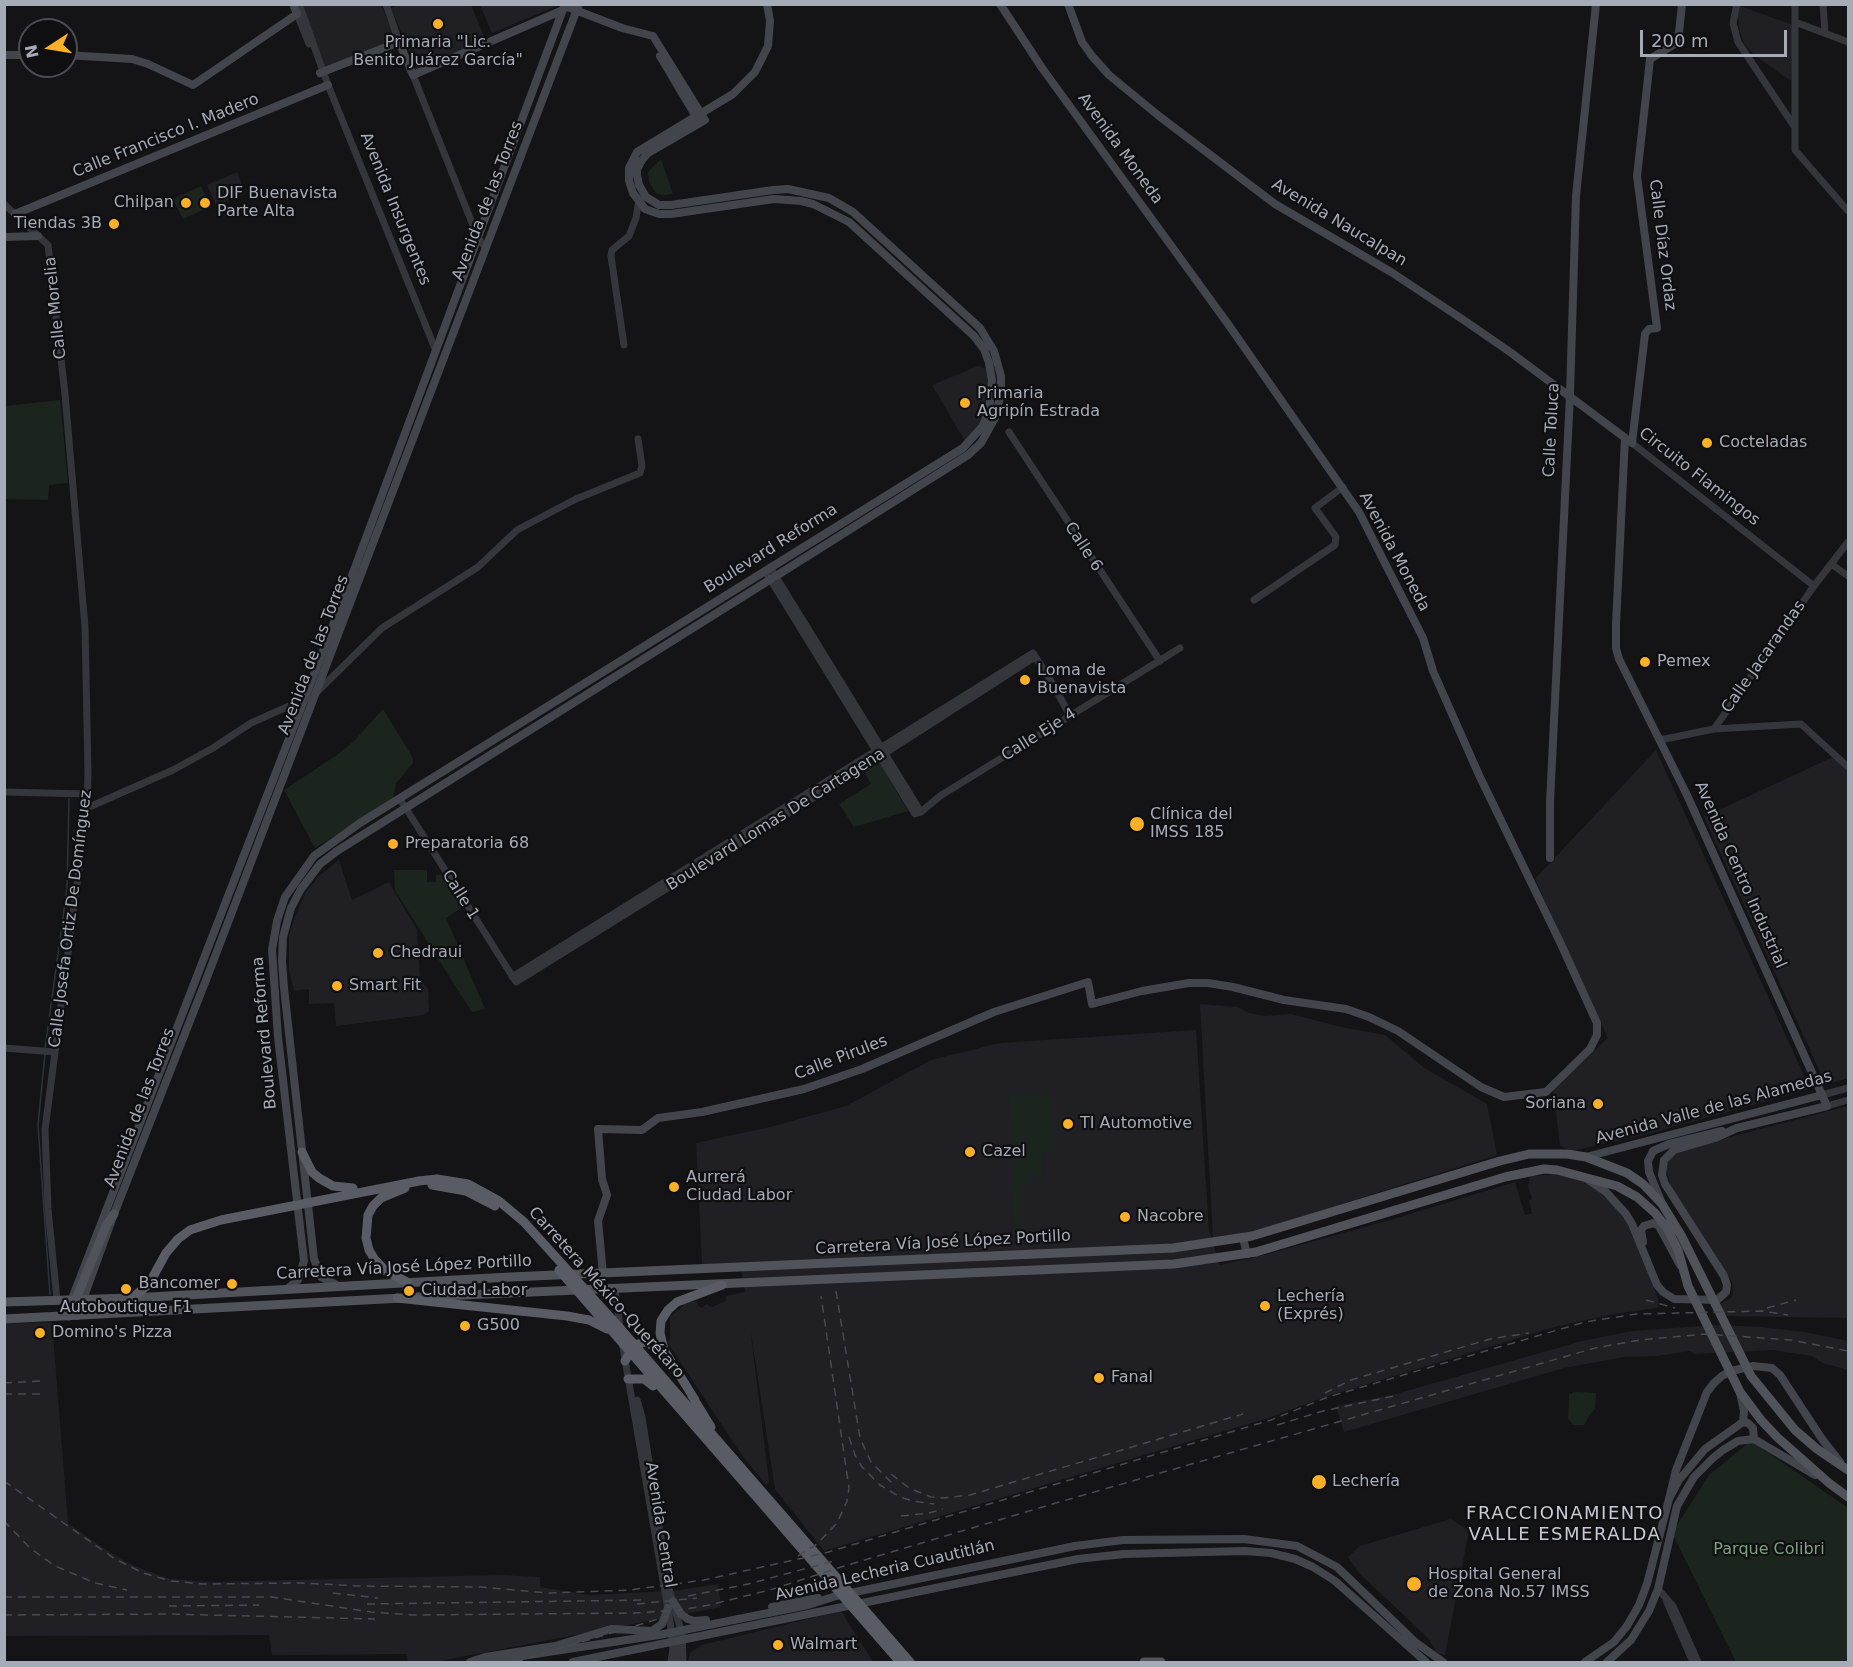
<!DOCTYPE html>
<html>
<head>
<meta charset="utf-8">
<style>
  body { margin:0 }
  #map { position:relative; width:1853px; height:1667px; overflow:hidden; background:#141416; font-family:"DejaVu Sans",sans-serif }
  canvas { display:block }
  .frame { position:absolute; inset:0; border:6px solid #a5abb7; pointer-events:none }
  .north { position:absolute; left:18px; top:18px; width:60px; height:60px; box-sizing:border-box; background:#0f0f11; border:2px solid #4b4d53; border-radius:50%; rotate:258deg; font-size:16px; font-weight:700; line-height:24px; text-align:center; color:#a5abb7 }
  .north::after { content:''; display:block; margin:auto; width:21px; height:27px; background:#fbb028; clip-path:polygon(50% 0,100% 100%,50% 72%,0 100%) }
  .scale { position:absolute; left:1640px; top:30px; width:147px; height:27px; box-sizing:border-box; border:3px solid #a5abb7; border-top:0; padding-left:8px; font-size:18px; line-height:21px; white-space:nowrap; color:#a5abb7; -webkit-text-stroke:4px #0f0f11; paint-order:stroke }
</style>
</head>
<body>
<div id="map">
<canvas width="1853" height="1667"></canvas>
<div class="frame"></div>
<div class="north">N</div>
<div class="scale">200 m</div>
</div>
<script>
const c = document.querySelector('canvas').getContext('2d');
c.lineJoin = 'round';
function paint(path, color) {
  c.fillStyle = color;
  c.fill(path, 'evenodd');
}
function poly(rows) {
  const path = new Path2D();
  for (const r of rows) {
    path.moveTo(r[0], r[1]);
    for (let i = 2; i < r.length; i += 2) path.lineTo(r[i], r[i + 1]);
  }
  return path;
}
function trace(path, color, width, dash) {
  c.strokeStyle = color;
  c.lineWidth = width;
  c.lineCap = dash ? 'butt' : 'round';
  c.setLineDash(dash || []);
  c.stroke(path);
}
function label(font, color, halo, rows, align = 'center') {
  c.font = font + ' "DejaVu Sans",sans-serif';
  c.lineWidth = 4.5;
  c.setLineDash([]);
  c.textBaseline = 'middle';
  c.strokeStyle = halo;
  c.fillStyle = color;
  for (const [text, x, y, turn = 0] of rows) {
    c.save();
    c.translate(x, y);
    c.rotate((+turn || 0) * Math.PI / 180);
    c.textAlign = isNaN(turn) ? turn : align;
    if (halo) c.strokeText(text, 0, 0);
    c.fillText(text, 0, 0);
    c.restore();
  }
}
const built = poly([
  [399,4,471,5,486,41,417,70,391,8],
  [301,5,381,5,396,40,326,69],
  [559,5,492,33,480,5,559,4],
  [1740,6,1793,25,1791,81,1754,55,1744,43,1740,32,1738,17],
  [237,172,245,193,216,206,207,185],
  [978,366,988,369,989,398,983,416,976,430,965,441,932,385],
  [1656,750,1810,1089,1652,1133,1572,1151,1560,1146,1553,1089,1608,1038,1535,879],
  [1833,757,1848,771,1848,1078,1826,1085,1704,817],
  [339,860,352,900,389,882,417,930,420,978,428,989,429,1011,423,1015,336,1026,334,1003,309,1004,309,989,294,991,289,970,289,935,296,914,306,892,319,876],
  [1200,1004,1238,1007,1249,1013,1265,1016,1291,1014,1341,1027,1385,1035,1423,1067,1487,1104,1497,1155,1259,1230,1213,1238],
  [1196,1030,1209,1230,1220,1265,1264,1255,1390,1220,1515,1182,1525,1215,1532,1213,1529,1200,1532,1199,1528,1186,1530,1176,1561,1174,1592,1185,1625,1216,1638,1244,1659,1302,1657,1308,1614,1314,1558,1326,1325,1397,1268,1418,824,1551,775,1489,750,1327,769,1482,766,1485,741,1454,667,1342,670,1339,670,1317,683,1306,683,1303,697,1301,698,1306,702,1308,706,1304,712,1307,726,1301,726,1296,745,1292,740,1263,702,1264,696,1143,770,1127,846,1106,931,1060,1000,1043],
  [1848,1106,1848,1318,1724,1316,1720,1304,1731,1298,1733,1293,1732,1282,1670,1185,1666,1166,1669,1158,1677,1151],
  [52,1322,68,1523,103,1548,134,1566,170,1579,209,1582,499,1575,540,1577,540,1587,587,1595,673,1591,718,1584,721,1607,435,1662,408,1662,407,1654,272,1655,269,1635,5,1636,4,1324],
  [1714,1325,1761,1327,1805,1332,1848,1341,1848,1370,1823,1363,1812,1356,1773,1350,1694,1354,1690,1351,1657,1356,1624,1357,1564,1368,1344,1432,1336,1406,1396,1394,1582,1341,1632,1331],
  [1451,1519,1469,1531,1445,1655,1437,1653,1428,1638,1359,1573,1348,1557,1360,1546],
  [841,1611,873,1662,687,1662,691,1652,702,1645]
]);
const green = poly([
  [661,159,673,194,663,195,656,193,649,182,648,172],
  [201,186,206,197,199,200,203,210,183,219,173,199],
  [60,400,68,483,49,485,48,500,5,499,5,406],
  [383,709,413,758,413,763,396,783,393,799,315,848,284,790,337,755,354,741],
  [877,759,908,811,854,827,839,804,871,784,863,768],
  [394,870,427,870,427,882,436,882,436,875,444,874,464,906,446,918,485,1009,472,1012,466,1003,395,890],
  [1052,1095,1054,1152,1042,1152,1042,1175,1028,1175,1028,1185,1020,1185,1022,1242,1015,1242,1009,1096],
  [1575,1392,1596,1393,1595,1409,1590,1414,1584,1425,1573,1425,1568,1418,1569,1394],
  [1751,1441,1848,1508,1848,1662,1736,1662,1672,1533,1709,1475]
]);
const stream = poly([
  [45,1049,67,888,69,799],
  [45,1054,38,1125,50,1295]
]);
const tertiary = poly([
  [299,4,328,85,436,351],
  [386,4,399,42],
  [1737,4,1733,23,1738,42,1794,126],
  [1795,4,1795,150,1848,211],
  [1823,4,1825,33],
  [297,14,309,44],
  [1795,22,1848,42],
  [413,75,478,238,486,248],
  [4,204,48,245,65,394,85,627,88,773,87,808,45,1129,48,1209,57,1300],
  [624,345,611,256,612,250,629,236,636,218,639,199],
  [1009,432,1160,661],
  [1632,443,1814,586],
  [1831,564,1848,576],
  [770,567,921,812],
  [765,571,915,814,921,812,940,796,1180,648],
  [1254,600,1335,545,1336,537,1315,508,1343,487],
  [316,693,382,628,478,567,517,530,576,499,640,473,642,466,638,439],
  [1714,729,1814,586,1848,542],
  [1660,740,1714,729,1801,724,1848,767],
  [4,792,87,794],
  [400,799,516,982,879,757,1035,657],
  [87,808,173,770,213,748,251,723,307,698],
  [512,977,1033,653,1054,686,1070,716],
  [4,1048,55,1052],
  [1822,1095,1848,1088],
  [1827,1106,1848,1100],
  [615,1289,620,1328],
  [622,1342,670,1621,673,1648,671,1662],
  [637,1400,642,1417,669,1589,682,1634,683,1662],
  [1658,1589,1673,1606,1698,1662],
  [1666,1600,1693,1662],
  [676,1662,678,1638]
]);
const secondary = poly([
  [1068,4,1082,42,1092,56,1109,75,1159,116,1275,204,1391,272,1465,321,1510,352,1632,443],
  [565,6,622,28,653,36,705,120,648,153,642,160,637,169,637,175,639,185,646,197,659,205,671,205,773,190,788,189,829,198,853,212,980,328,994,351,1001,376,1001,393,995,418,981,443,968,455,776,576],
  [4,55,30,55],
  [66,55,132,59,148,64,193,85,297,14,293,4],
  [660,56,698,120],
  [320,73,399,42,413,75,563,10],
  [15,214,328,85],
  [4,237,38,236],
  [1632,443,1645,334,1649,329,1657,328,1637,176,1646,96,1650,59,1678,42,1682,4],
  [1550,858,1550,802,1570,395,1576,196,1596,4],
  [1586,1157,1822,1095],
  [1587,1179,1606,1192,1626,1214,1632,1224,1657,1285,1663,1292,1674,1299,1717,1300,1726,1292,1727,1285,1724,1276,1665,1184,1662,1175,1664,1160,1674,1150,1715,1138,1737,1128,1827,1106,1687,795,1619,659,1616,648,1616,624,1625,438],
  [1661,1201,1649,1172,1648,1161,1653,1151,1669,1144,1722,1131],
  [1243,1238,1247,1254],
  [1643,1242,1641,1230,1644,1226,1653,1223,1659,1226,1680,1265],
  [603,1274,598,1221,607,1195,602,1179,598,1129,642,1130,658,1118,702,1112,804,1089,862,1069,994,1012,1088,982,1092,1004,1142,991,1189,983,1208,983,1233,987,1284,1000,1346,1009,1369,1017,1398,1031,1481,1087,1504,1097,1546,1092,1590,1049,1597,1035,1597,1023,1560,942,1479,775,1433,671,1423,638,1359,512,1228,324,1042,68,1000,4],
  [339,1286,321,1277,314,1259,284,988,282,961,283,937,291,908,301,889,320,864,337,851,771,579],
  [288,1288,298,1280,304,1261,278,1037,272,950,277,921,285,897,314,856,360,823,963,448,982,427,989,412,992,380,989,363,984,349,974,336,849,222,813,204,801,201,774,199,671,214,659,214,645,209,633,193,629,181,629,168,637,152,733,94,755,72,768,46,770,21,767,4],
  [73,1296,344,597,565,4],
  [77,1316,114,1214,206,980,579,4],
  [1740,1393,1744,1411,1743,1422],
  [1743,1422,1748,1423,1753,1428,1754,1439],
  [1669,1499,1676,1470,1707,1392,1714,1383,1722,1376,1731,1371,1753,1366,1772,1368,1780,1375,1822,1439,1840,1462],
  [673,1601,681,1614,688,1619,694,1621,706,1620],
  [772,1607,818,1598],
  [470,1662,485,1657,555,1646,611,1629,652,1631,662,1624,668,1608],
  [483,1662,659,1635,808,1605,836,1596,1075,1546,1123,1540,1244,1539,1297,1546,1337,1567,1415,1642,1443,1662],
  [573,1662,1078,1559,1124,1554,1245,1551,1271,1553,1295,1559,1313,1567,1335,1581,1426,1662],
  [1585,1662,1614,1642,1627,1626,1639,1605,1647,1584,1669,1499,1679,1480,1705,1449,1743,1422],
  [1607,1662,1631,1640,1649,1611,1658,1589,1677,1506,1694,1477,1713,1458,1723,1450,1738,1441,1754,1439,1815,1475]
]);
const primary = poly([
  [417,1297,1174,1264,1256,1252,1505,1177,1544,1169,1557,1170,1617,1186,1637,1197,1655,1213,1667,1228,1678,1250,1688,1286,1740,1392,1761,1420,1777,1437,1829,1483,1848,1497],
  [4,1302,132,1298,510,1277,1173,1248,1252,1236,1500,1161,1529,1154,1567,1154,1586,1157,1627,1173,1643,1184,1662,1204,1681,1235,1751,1376,1795,1430,1817,1449,1848,1470],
  [69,1316,106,1226,114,1214],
  [4,1319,403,1298],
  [1144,1662,1161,1662]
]);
const trunk = poly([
  [302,1152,312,1172,319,1178,333,1186,353,1188],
  [432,1185,466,1191,495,1206],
  [405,1188,381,1198,373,1206,368,1215,366,1238,369,1250,375,1260,386,1271,407,1282],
  [559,1270,900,1662],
  [132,1298,149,1284,166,1253,178,1239,190,1230,221,1220,419,1181,437,1179,468,1184,499,1201,524,1222,619,1327,910,1662],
  [397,1298,567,1316,589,1320,607,1329],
  [625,1361,634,1345,646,1342,655,1347,666,1360],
  [628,1379,644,1379,653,1386],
  [692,1396,711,1427],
  [695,1400,664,1350,660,1333,661,1321,668,1310,677,1302,722,1285]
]);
const rail = poly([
  [836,1291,860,1438,871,1462,895,1486],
  [1646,1300,1675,1308],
  [1767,1308,1796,1300],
  [4,1383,40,1381],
  [1325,1393,1351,1380,1490,1339,1529,1333],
  [4,1394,40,1394],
  [1277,1425,1323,1411,1394,1396],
  [849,1437,855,1455,862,1467,880,1485,900,1497,913,1501,934,1504],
  [891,1474,909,1488,931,1497,943,1498,970,1495,1243,1414],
  [4,1481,115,1559,143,1573,171,1581,203,1584,302,1583,359,1586,480,1587,548,1593,630,1590,704,1580,825,1553,1271,1420,1328,1397,1585,1322,1636,1314,1762,1311,1788,1315],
  [901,1516,929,1513,943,1509],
  [4,1521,30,1548,55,1566,95,1583,127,1590],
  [798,1556,817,1544,837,1523,847,1501,849,1488,821,1296],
  [333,1593,378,1598],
  [688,1596,748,1584,834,1561],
  [4,1597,272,1597,371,1612,413,1615,634,1613,680,1610,709,1605,770,1590,841,1567,1049,1505,1595,1348,1640,1340,1705,1334,1791,1340,1848,1351],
  [367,1604,646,1600],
  [637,1604,697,1598],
  [169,1606,259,1605],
  [4,1615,167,1614,375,1619],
  [515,1662,668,1616]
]);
const markers = [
  [438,24,6,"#fbb028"],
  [186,203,6,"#fbb028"],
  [205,203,6,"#fbb028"],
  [114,224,6,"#fbb028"],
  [965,403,6,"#fbb028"],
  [1707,443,6,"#fbb028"],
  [1645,662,6,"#fbb028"],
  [1025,680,6,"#fbb028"],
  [1137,824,8,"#fbb028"],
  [393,844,6,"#fbb028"],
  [378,953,6,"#fbb028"],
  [337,986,6,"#fbb028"],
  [1598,1104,6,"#fbb028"],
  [1068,1124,6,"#fbb028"],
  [970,1152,6,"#fbb028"],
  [674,1187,6,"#fbb028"],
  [1125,1217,6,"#fbb028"],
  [232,1284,6,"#fbb028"],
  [126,1289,6,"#fbb028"],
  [409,1291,6,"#fbb028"],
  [1265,1306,6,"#fbb028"],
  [465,1326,6,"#fbb028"],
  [40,1333,6,"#fbb028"],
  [1099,1378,6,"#fbb028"],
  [1319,1482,8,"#fbb028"],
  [1414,1584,8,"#fbb028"],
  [778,1645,6,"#fbb028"]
];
const poiNames = [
  ["Primaria \"Lic.",438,43,"center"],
  ["Benito Juárez García\"",438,61,"center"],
  ["DIF Buenavista",217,194],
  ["Parte Alta",217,212],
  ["Chilpan",174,203,"right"],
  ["Tiendas 3B",102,224,"right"],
  ["Primaria",977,394],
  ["Agripín Estrada",977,412],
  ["Cocteladas",1719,443],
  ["Pemex",1657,662],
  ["Loma de",1037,671],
  ["Buenavista",1037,689],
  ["Clínica del",1150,815],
  ["IMSS 185",1150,833],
  ["Preparatoria 68",405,844],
  ["Chedraui",390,953],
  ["Smart Fit",349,986],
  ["Soriana",1586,1104,"right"],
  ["TI Automotive",1080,1124],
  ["Cazel",982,1152],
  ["Aurrerá",686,1178],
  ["Ciudad Labor",686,1196],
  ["Nacobre",1137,1217],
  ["Bancomer",220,1284,"right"],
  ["Ciudad Labor",421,1291],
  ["Lechería",1277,1297],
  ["(Exprés)",1277,1315],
  ["Autoboutique F1",126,1308,"center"],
  ["G500",477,1326],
  ["Domino's Pizza",52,1333],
  ["Fanal",1111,1378],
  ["Lechería",1332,1482],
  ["Hospital General",1428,1575],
  ["de Zona No.57 IMSS",1428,1593],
  ["Walmart",790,1645]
];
const streetNames = [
  ["Calle Francisco I. Madero",166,136,-22],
  ["Avenida Moneda",1120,149,54],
  ["Avenida de las Torres",488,201,-69],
  ["Avenida Insurgentes",395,209,68],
  ["Avenida Naucalpan",1339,223,31],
  ["Calle Díaz Ordaz",1662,245,83],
  ["Calle Morelia",56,308,-96],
  ["Calle Toluca",1552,430,-87],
  ["Circuito Flamingos",1699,477,38],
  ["Calle 6",1083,547,57],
  ["Boulevard Reforma",771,549,-32],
  ["Avenida Moneda",1394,552,62],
  ["Avenida de las Torres",314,655,-69],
  ["Calle Jacarandas",1764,657,-55],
  ["Calle Eje 4",1039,735,-32],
  ["Boulevard Lomas De Cartagena",776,820,-32],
  ["Avenida Centro Industrial",1740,875,66],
  ["Calle 1",460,895,58],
  ["Calle Josefa Ortiz De Domínguez",71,919,-83],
  ["Boulevard Reforma",265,1033,-95],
  ["Calle Pirules",841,1058,-21],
  ["Avenida de las Torres",140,1108,-69],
  ["Avenida Valle de las Alamedas",1714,1108,-15],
  ["Carretera Vía José López Portillo",943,1243,-3],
  ["Carretera Vía José López Portillo",404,1268,-3],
  ["Carretera México-Querétaro",606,1293,48],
  ["Avenida Central",660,1525,81],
  ["Avenida Lecheria Cuautitlán",885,1571,-13]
];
const parkNames = [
  ["Parque Colibri",1769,1550]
];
const neighbourhoodNames = [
  ["FRACCIONAMIENTO",1565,1514],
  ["VALLE ESMERALDA",1565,1535]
];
paint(built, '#202024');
paint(green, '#1c251d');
trace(stream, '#2a343b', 1.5);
trace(tertiary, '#35363c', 7);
trace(secondary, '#43454c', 8);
trace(primary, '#51535b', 9);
trace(trunk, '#595c64', 9);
trace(rail, '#484a51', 1.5, [8, 6]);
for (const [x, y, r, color] of markers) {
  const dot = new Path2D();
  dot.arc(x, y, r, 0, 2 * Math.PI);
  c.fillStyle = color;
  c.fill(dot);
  trace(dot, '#0f0f11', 2);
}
label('16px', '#a5abb7', '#0f0f11', poiNames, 'left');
label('16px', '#a5abb7', '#0f0f11', streetNames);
label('16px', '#7ba37d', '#0f0f11', parkNames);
c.letterSpacing = '1.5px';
label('18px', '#c7cad3', '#0f0f11', neighbourhoodNames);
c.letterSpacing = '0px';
</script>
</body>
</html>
